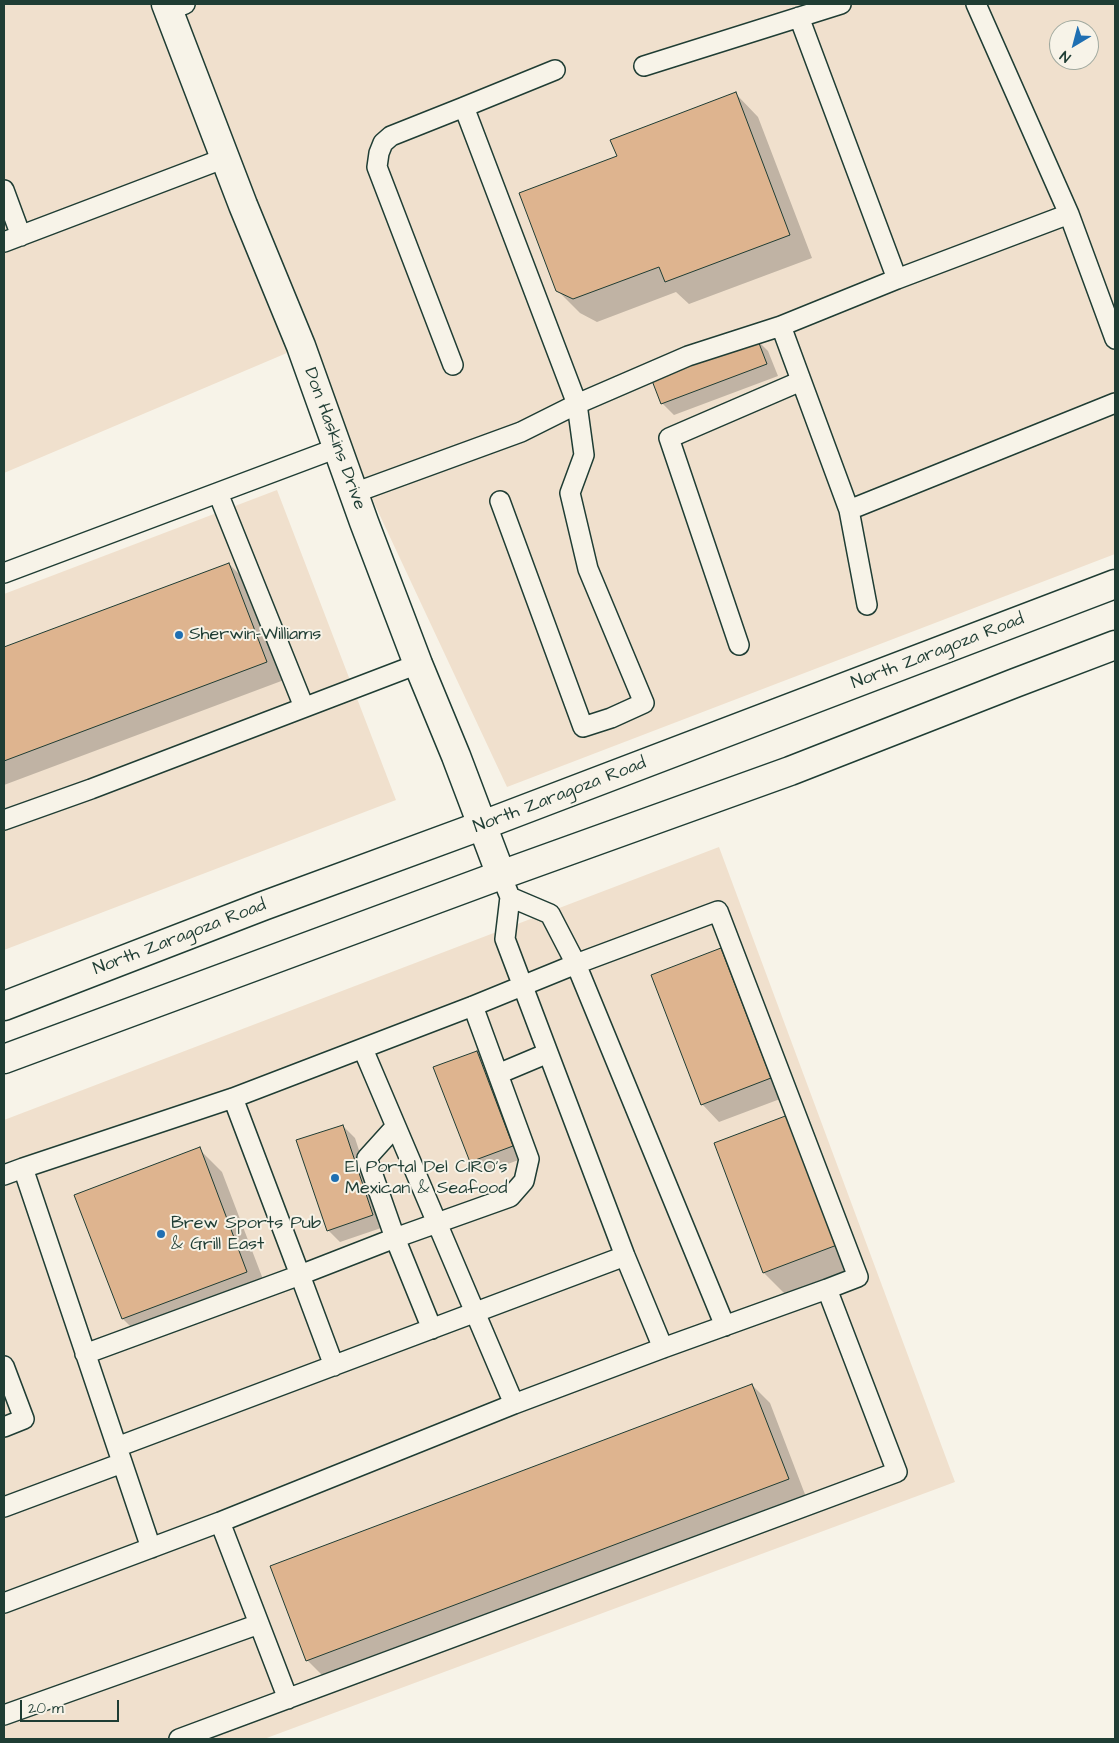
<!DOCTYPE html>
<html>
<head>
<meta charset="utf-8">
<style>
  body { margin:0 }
  #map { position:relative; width:1119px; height:1743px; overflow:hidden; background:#f7f3e8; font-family:"Architects Daughter",sans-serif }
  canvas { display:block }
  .frame { position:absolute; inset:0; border:5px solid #1f3d34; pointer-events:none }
  .north { position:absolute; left:1049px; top:20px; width:50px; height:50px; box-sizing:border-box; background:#f7f3e8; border:1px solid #a1aaa0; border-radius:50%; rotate:217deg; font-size:14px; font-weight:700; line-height:20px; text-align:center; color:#1f3d34 }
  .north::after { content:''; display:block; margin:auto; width:18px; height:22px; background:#1f6fb2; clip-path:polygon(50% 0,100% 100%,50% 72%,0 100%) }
  .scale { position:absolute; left:20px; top:1700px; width:99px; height:22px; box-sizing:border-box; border:2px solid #1f3d34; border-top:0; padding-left:6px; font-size:15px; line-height:18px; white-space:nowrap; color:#1f3d34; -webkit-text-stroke:4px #f7f3e8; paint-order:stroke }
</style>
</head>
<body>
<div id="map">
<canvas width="1119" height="1743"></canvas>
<div class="frame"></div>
<div class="north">N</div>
<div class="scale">20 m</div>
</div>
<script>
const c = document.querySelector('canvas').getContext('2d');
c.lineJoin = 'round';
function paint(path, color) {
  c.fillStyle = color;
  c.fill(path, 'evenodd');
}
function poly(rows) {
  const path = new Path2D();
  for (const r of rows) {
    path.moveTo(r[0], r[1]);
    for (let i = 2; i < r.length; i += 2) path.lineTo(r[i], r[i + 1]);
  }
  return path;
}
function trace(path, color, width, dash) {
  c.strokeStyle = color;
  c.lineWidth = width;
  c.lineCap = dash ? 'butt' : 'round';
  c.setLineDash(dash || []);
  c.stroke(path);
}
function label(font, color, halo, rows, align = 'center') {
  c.font = font + ' "Architects Daughter",sans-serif';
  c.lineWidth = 4;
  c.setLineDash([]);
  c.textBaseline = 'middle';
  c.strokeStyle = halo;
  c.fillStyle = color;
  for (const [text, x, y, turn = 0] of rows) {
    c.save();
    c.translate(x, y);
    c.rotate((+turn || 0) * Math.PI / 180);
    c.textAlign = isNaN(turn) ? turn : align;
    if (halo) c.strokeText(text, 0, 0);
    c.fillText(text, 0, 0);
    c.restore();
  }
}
const built = poly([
  [4,4,1115,4,1115,554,507,787,301,347,4,473],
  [1059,30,1089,30,1089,60,1059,60],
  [277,490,396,800,4,950,4,594],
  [719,847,955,1482,264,1739,4,1739,4,1120]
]);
const shadow = poly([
  [736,94,758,117,812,258,689,304,676,292,597,322,580,313,557,290,618,157],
  [756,339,768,351,778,376,674,415,662,403],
  [229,564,247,582,284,680,4,785,4,649],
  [721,950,739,967,788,1096,719,1122,702,1104],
  [477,1052,489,1064,524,1158,483,1173,471,1161],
  [343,1126,355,1138,384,1227,340,1242,328,1230],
  [810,1139,859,1268,787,1296,764,1273,715,1144],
  [199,1149,222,1172,269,1295,146,1342,123,1319,76,1195],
  [752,1385,770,1403,806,1497,325,1678,307,1660]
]);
const building = poly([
  [736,92,790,235,665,282,659,267,573,299,556,291,519,193,617,156,610,140,736,92],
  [757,338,767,364,661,404,651,378,757,338],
  [229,563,267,662,4,761,4,647,229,563],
  [721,948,771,1078,701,1105,651,975,721,948],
  [477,1051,513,1146,470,1162,433,1067,477,1051],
  [788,1115,837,1245,763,1273,714,1143,788,1115],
  [343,1125,373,1215,327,1231,296,1140,343,1125],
  [200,1147,247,1272,122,1319,74,1195,200,1147],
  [752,1384,789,1479,306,1661,270,1566,752,1384]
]);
const lane = poly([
  [169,10,185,4],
  [799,17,897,279],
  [644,66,841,4],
  [464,107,555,70],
  [4,190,21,236],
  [1069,214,1115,339],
  [4,242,225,158],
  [781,326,849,510,867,605],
  [218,493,304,707],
  [354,493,521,432,577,404,464,107,391,136,383,143,379,153,377,167,453,365],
  [500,501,583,727,611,718,644,703,588,569,570,493,584,455,577,404,688,356,781,326,897,279,1069,214,976,4],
  [849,510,1115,403],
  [4,573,337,448],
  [739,645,669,438,801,381],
  [4,820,91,789,418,664],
  [501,875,510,897,505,939,625,1256,663,1348],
  [510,897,550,914,576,964,725,1326],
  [363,1049,514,1404],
  [498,1074,548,1053],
  [4,1175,23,1168],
  [432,1329,395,1238,510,1197,524,1181,529,1159,473,1006],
  [85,1354,300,1275,233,1098],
  [4,1366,24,1419,4,1427],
  [334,1366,300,1275,395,1238,367,1158,395,1127],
  [117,1447,625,1256],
  [4,1507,122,1463],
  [220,1522,288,1699],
  [151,1548,23,1168,233,1098,473,1006,576,964,718,911,858,1277,827,1289],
  [4,1603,220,1522,514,1404,663,1348,827,1289,897,1472,179,1739],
  [4,1715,259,1624]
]);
const secondary = poly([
  [166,4,243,205,301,346,364,522,418,664,456,756,501,875],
  [4,1006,263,906,483,825,1115,584],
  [4,1059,501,875,790,771,1015,683,1115,645]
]);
const markers = [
  [179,635,5,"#1f6fb2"],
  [335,1178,5,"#1f6fb2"],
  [161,1234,5,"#1f6fb2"]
];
const streetNames = [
  ["Don Haskins Drive",334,439,70],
  ["North Zaragoza Road",938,652,-21],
  ["North Zaragoza Road",560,796,-21],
  ["North Zaragoza Road",180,938,-21]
];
const poiNames = [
  ["Sherwin-Williams",189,635],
  ["El Portal Del CIRO's",345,1168],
  ["Mexican & Seafood",345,1189],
  ["Brew Sports Pub",171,1224],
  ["& Grill East",171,1245]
];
paint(built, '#f0e0cd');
paint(shadow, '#0003');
paint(building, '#deb48f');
trace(building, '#1f3d34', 1);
trace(lane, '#1f3d34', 22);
trace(secondary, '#1f3d34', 31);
trace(lane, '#f7f3e8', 19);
trace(secondary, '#f7f3e8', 28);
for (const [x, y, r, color] of markers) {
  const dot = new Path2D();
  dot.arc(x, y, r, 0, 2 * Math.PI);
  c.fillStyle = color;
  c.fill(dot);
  trace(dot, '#f7f3e8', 2);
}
label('18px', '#1f3d34', '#f7f3e8', streetNames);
label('18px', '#1f3d34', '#f7f3e8', poiNames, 'left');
</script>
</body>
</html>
